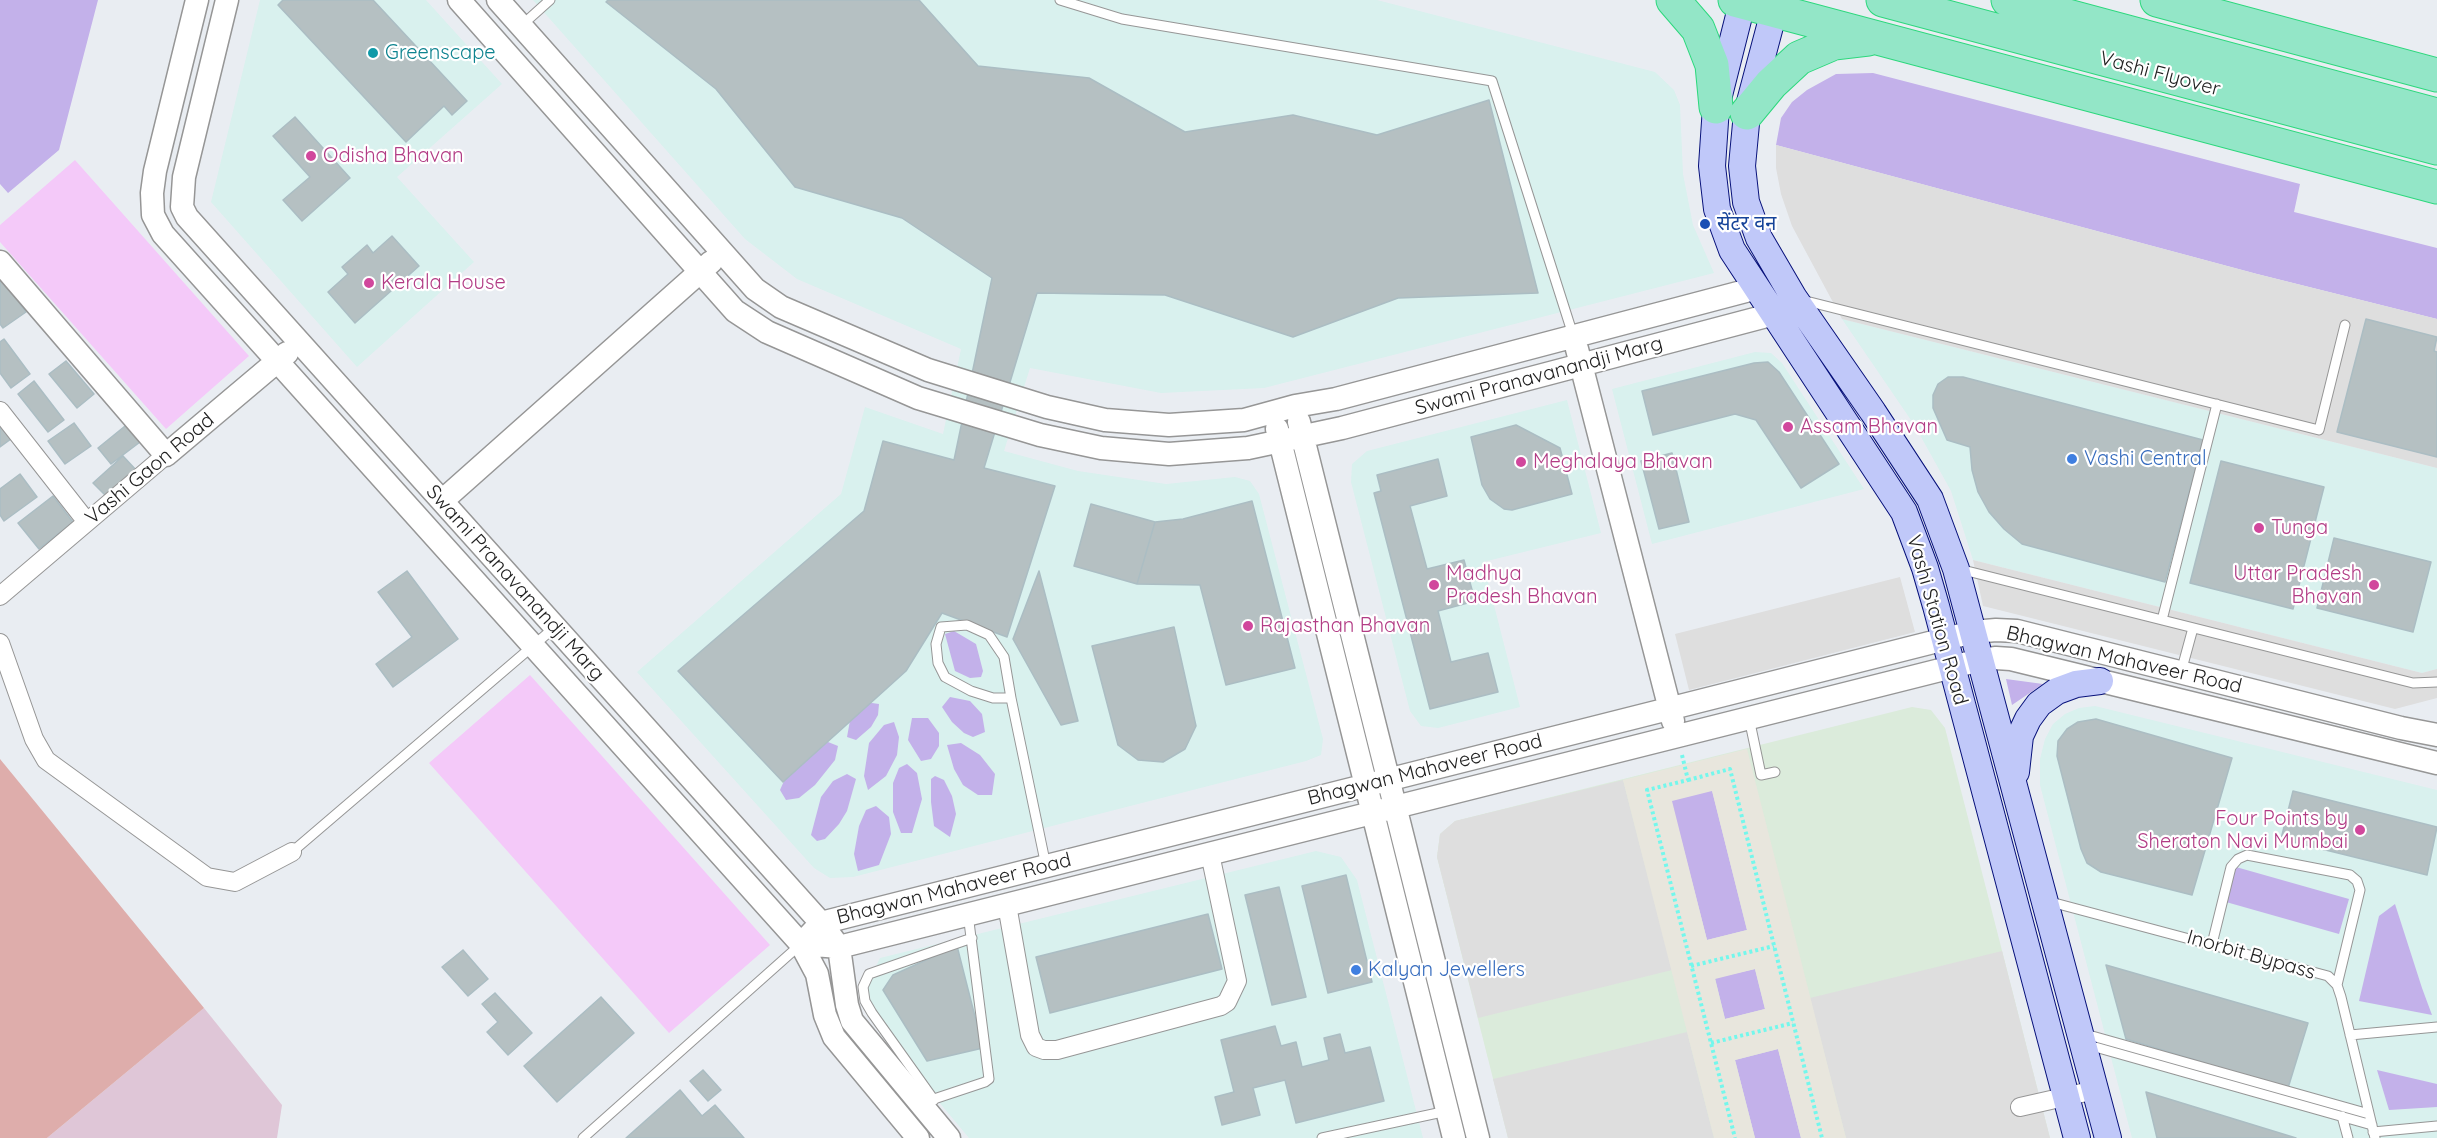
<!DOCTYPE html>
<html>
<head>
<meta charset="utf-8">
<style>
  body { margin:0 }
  canvas { display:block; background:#e9edf2 }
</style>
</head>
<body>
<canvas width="2437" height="1138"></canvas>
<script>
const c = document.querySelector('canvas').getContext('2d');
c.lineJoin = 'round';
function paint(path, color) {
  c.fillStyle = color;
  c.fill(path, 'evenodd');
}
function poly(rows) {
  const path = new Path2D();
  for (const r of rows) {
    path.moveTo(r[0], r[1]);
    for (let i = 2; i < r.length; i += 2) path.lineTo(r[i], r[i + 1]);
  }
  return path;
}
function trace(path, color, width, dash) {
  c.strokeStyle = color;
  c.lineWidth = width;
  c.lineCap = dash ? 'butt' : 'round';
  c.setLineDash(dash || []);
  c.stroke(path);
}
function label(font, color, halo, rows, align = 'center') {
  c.font = font + ' Quicksand,"Noto Sans Devanagari",sans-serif';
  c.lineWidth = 4.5;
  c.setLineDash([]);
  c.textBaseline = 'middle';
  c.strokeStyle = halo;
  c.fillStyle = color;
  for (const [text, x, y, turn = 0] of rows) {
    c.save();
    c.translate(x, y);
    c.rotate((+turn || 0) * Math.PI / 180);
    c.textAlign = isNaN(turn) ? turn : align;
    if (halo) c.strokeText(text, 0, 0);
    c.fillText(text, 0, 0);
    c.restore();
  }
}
const commercial = poly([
  [260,0,426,0,502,84,397,177,474,262,357,367,211,202],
  [533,0,1377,0,1655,72,1674,90,1680,105,1683,174,1693,225,1714,273,1264,388,1161,393,1030,368,1004,451,1078,471,1166,484,1235,477,1250,481,1259,494,1323,739,1321,755,1306,761,853,877,830,878,814,868,637,672,841,494,865,407,943,434,961,349,797,279,745,239],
  [1842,319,2437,468,2437,669,2422,673,1973,560,1951,491,1915,426],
  [1755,352,1771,353,1782,363,1864,489,1652,544,1612,389],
  [1567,400,1601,533,1483,562,1520,707,1438,728,1421,726,1410,711,1351,482,1352,464,1367,451],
  [2095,706,2437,790,2437,1138,2132,1138,2040,785,2040,759,2045,739,2053,724,2065,714,2079,708],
  [1316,851,1341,857,1357,880,1423,1138,969,1138,872,1022,865,989,880,958]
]);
const industrial = poly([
  [1912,707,1931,710,1945,728,2050,1138,1508,1138,1437,857,1440,834,1455,821]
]);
const grass = poly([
  [0,0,98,0,59,150,8,193,0,184],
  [1873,73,2300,184,2294,212,2437,248,2437,319,2257,274,1776,145,1781,118,1792,102,1807,90,1836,74],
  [954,631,976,644,983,671,981,677,970,678,955,671,945,634],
  [2006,679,2043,684,2012,705],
  [950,697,970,701,982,714,985,732,973,737,964,733,952,722,942,707],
  [865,702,879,704,878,715,871,727,856,740,847,737,851,715],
  [912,718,928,718,939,733,939,746,931,759,921,761,908,740],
  [894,722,899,737,897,755,886,776,868,790,864,776,869,743,884,725],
  [828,742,838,746,835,760,815,785,799,798,786,800,780,790,788,772],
  [961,743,980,755,995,774,992,795,978,795,963,785,954,769,947,745],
  [907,764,917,773,922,799,912,833,901,833,893,812,893,783,899,768],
  [847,774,856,779,847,811,839,824,825,839,817,841,811,835,821,797,833,781],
  [935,776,944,780,952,796,956,814,950,837,934,826,931,802,931,779],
  [1712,790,1747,930,1707,940,1671,800],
  [876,806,889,817,891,834,879,865,858,871,854,854,859,826,866,810],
  [2236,867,2349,899,2339,934,2226,902],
  [2395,904,2422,988,2432,1015,2359,1001,2379,916],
  [1755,969,1765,1009,1725,1019,1715,978],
  [1778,1049,1801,1138,1755,1138,1735,1060],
  [2377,1070,2437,1084,2437,1107,2389,1110]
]);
const wetland = poly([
  [204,1008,282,1105,277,1138,47,1138]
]);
const park = poly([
  [75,160,249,356,166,429,0,242,0,225],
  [530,675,770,945,669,1033,429,763]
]);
const parking = poly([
  [1776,145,2257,274,2437,319,2437,468,1842,319,1792,226,1781,194,1776,168],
  [1973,560,2422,673,2437,669,2437,698,2395,709,1983,606],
  [1900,577,1915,632,1689,690,1675,634],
  [1623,780,1672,970,1478,1018,1437,857,1440,834,1455,821],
  [2002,951,2050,1138,1846,1138,1810,998],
  [1687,1032,1714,1138,1508,1138,1493,1079]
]);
const plaza = poly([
  [1747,749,1795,937,1846,1138,1801,1138,1778,1049,1735,1060,1755,1138,1714,1138,1623,780],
  [1712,791,1747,930,1707,940,1672,801],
  [1755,969,1765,1009,1725,1019,1715,979]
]);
const water = poly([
  [0,759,204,1008,47,1138,0,1138]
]);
const building = poly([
  [283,0,373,0,467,101,452,115,444,106,406,142,278,5,283,0],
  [608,0,919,0,978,66,1089,78,1185,132,1293,115,1377,135,1489,100,1538,293,1398,298,1293,337,1165,295,1037,293,984,468,1055,486,1007,637,942,613,906,671,783,782,678,671,864,511,883,441,954,460,992,278,902,218,795,187,716,89,606,2,608,0],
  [295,117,350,178,302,221,283,200,310,177,273,136,295,117],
  [392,236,419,266,355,323,328,292,348,274,342,267,367,245,373,253,392,236],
  [0,276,26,312,3,328,0,324,0,276],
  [2366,319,2437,337,2434,351,2437,352,2437,457,2337,432,2366,319],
  [4,339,30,374,11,388,0,373,0,342,4,339],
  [66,361,94,394,77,408,49,374,66,361],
  [1768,362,1779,372,1839,464,1801,488,1756,420,1735,414,1653,435,1642,391,1754,363,1768,362],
  [1948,377,1963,377,2203,440,2165,582,2022,544,2004,529,1989,512,1978,492,1972,470,1970,447,1947,440,1933,408,1933,395,1938,384,1948,377],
  [34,381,64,420,48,432,18,394,34,381],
  [130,422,144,439,111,464,98,448,130,422],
  [74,423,91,446,65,464,48,441,74,423],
  [0,424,11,439,0,447,0,424],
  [1516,425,1560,448,1572,494,1512,510,1504,509,1490,499,1482,485,1471,437,1516,425],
  [1672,453,1689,522,1659,529,1641,461,1672,453],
  [123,456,137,471,107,497,93,483,123,456],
  [1438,459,1447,496,1410,506,1427,569,1464,560,1475,601,1438,611,1451,662,1488,653,1498,692,1430,709,1374,493,1381,491,1377,475,1438,459],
  [2221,461,2324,487,2293,609,2190,583,2221,461],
  [20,474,37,497,4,521,0,515,0,489,20,474],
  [53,496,73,522,39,549,18,523,53,496],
  [1252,501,1295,668,1226,685,1200,585,1137,584,1155,522,1183,519,1252,501],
  [1091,504,1155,522,1137,584,1074,566,1091,504],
  [2334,538,2431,562,2413,632,2317,608,2334,538],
  [407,571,458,639,393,687,376,664,412,637,378,592,407,571],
  [1039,571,1078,721,1061,725,1013,639,1039,571],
  [1174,627,1196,726,1185,749,1163,762,1138,760,1118,745,1092,646,1174,627],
  [2096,719,2232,758,2192,895,2101,872,2087,863,2081,849,2057,756,2058,741,2067,729,2078,722,2096,719],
  [2293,791,2437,827,2427,875,2281,839,2293,791],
  [1346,875,1372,982,1328,993,1302,886,1346,875],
  [1279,887,1306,997,1272,1005,1245,895,1279,887],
  [1208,914,1222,969,1050,1013,1036,957,1208,914],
  [957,946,983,1048,927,1061,883,990,893,975,957,946],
  [463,950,488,979,468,996,442,967,463,950],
  [2106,965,2308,1023,2288,1088,2126,1039,2106,965],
  [495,993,532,1033,508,1055,487,1032,498,1022,482,1004,495,993],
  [601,997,634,1033,557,1102,524,1066,601,997],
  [1275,1026,1281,1046,1296,1042,1302,1067,1329,1060,1324,1038,1340,1034,1345,1053,1370,1047,1384,1101,1296,1123,1285,1080,1253,1088,1260,1115,1222,1125,1215,1097,1234,1092,1221,1040,1275,1026],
  [703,1070,721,1090,708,1101,690,1081,703,1070],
  [680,1090,702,1116,715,1105,744,1138,626,1138,680,1090],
  [2146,1092,2296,1138,2157,1138,2146,1092]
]);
const path = poly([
  [1682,755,1688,780,1647,790,1735,1138],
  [1688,780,1730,769,1822,1138],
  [1691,966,1774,946],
  [1711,1043,1793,1023]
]);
const service = poly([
  [1060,0,1122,19,1492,81,1573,335],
  [521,26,550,0],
  [1802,300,2319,430,2345,325],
  [1959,569,2413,683,2437,682],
  [2162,620,2217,404],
  [2181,672,2193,628],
  [1011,698,1004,657,989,635,967,625,941,627,936,644,938,663,945,677,971,691,993,698,1011,698,1046,866],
  [1749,718,1761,775,1775,772],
  [292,852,555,627],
  [2047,901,2328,976,2337,985,2341,997,2375,1138],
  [2212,944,2231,867,2238,859,2247,855,2350,875,2357,881,2360,890,2337,985],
  [2085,1034,2369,1114],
  [2350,1035,2437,1027],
  [2088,1045,2372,1125],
  [934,1100,872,1013,865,1001,863,987,869,974,972,938],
  [928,1101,985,1082,989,1079,968,914],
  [2342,1116,2348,1138],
  [2373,1132,2437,1126],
  [583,1138,801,944],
  [1322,1138,1447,1111]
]);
const minor = poly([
  [0,411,87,522],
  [0,596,166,455],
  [0,643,34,739,46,760,207,877,235,882,292,852],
  [1007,905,1030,1035,1036,1047,1044,1050,1057,1050,1221,1006,1227,1002,1237,981,1210,854],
  [2020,1107,2095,1090]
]);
const tertiary = poly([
  [197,0,155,171,152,193,153,215,163,234,801,944,817,974,825,1015,834,1037,918,1138],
  [227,0,184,177,182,207,187,217,821,923,839,947,847,1005,852,1021,949,1138],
  [459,0,735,311,767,332,918,398,1040,435,1101,448,1169,454,1248,448,1342,428,1774,314],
  [498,0,755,289,781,307,928,370,1047,407,1105,420,1169,425,1244,420,1295,406,1336,399,1757,288],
  [0,262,166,455,287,353],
  [1577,349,1673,721],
  [1299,422,1478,1138],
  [1277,429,1454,1138],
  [442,501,711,262],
  [801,944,821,923,1973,632,1996,630,2017,631,2401,728,2437,735],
  [801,944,839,947,1980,660,1996,658,2011,659,2437,763]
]);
const secondary = poly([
  [1743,0,1716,107,1712,166,1717,209,1732,250,1904,512,1925,568,1936,606,2077,1138],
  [1777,0,1747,113,1742,166,1746,202,1759,238,1794,298,1873,412,1930,499,1956,569,2108,1138],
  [2016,772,2020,736,2028,719,2039,704,2057,691,2076,684,2100,681]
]);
const motorway = poly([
  [1673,0,1698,29,1712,65,1716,107],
  [1735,0,2437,187],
  [1883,0,2437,148],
  [2008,0,2437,115],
  [2157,0,2437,75],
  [1747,113,1771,84,1799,58,1834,43,1868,39]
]);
const markers = [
  [373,53,6,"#0f9aa8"],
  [311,156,6,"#d1479c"],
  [1705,224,6,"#1a4fb4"],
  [369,283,6,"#d1479c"],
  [1788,427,6,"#d1479c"],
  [2072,459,6,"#3f7fe0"],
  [1521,462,6,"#d1479c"],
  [2259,528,6,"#d1479c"],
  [1434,585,6,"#d1479c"],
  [2374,585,6,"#d1479c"],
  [1248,626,6,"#d1479c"],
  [2360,830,6,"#d1479c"],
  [1356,970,6,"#3f7fe0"]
];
const cultureNames = [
  ["Greenscape",385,53]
];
const streetNames = [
  ["Vashi Flyover",2160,74,15],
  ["Swami Pranavanandji Marg",1539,376,-15],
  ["Vashi Gaon Road",150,469,-40],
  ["Swami Pranavanandji Marg",515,583,48],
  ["Vashi Station Road",1937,620,74],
  ["Bhagwan Mahaveer Road",2124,660,13],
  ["Bhagwan Mahaveer Road",1425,770,-14],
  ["Bhagwan Mahaveer Road",954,889,-14],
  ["Inorbit Bypass",2251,955,16]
];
const hotelNames = [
  ["Odisha Bhavan",323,156],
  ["Kerala House",381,283],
  ["Assam Bhavan",1800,427],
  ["Meghalaya Bhavan",1533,462],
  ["Tunga",2271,528],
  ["Madhya",1446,574],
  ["Pradesh Bhavan",1446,597],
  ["Uttar Pradesh",2362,574,"right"],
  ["Bhavan",2362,597,"right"],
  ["Rajasthan Bhavan",1260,626],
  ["Four Points by",2348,819,"right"],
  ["Sheraton Navi Mumbai",2348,842,"right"]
];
const transitNames = [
  ["सेंटर वन",1717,224]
];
const shopNames = [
  ["Vashi Central",2084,459],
  ["Kalyan Jewellers",1368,970]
];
paint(commercial, '#d9f1ee');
paint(industrial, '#dbebdb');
paint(grass, '#c3b1ea');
paint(wetland, '#dfc6d7');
paint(park, '#f4c9f9');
paint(parking, '#dedede');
paint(plaza, '#e8e6dd');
paint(water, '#deadab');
paint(building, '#b5c0c2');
trace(building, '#abbdc3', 1.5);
trace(service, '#969696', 11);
trace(minor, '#969696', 20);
trace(tertiary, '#969696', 25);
trace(secondary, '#07117a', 28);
trace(motorway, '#2dd87d', 35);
trace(path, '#74f7ec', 4, [3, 3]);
trace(service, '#fff', 9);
trace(minor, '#fff', 18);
trace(tertiary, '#fff', 22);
trace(secondary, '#c0c8f9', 26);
trace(motorway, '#93e6c7', 33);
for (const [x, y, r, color] of markers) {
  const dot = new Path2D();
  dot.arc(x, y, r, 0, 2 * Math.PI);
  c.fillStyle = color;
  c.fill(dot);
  trace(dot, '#fff', 2);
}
label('20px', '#0d838f', '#fff', cultureNames, 'left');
label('20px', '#222', '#fff', streetNames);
label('20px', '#b23c85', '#fff', hotelNames, 'left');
label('20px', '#164399', '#fff', transitNames, 'left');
label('20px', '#366cbe', '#fff', shopNames, 'left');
</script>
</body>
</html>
